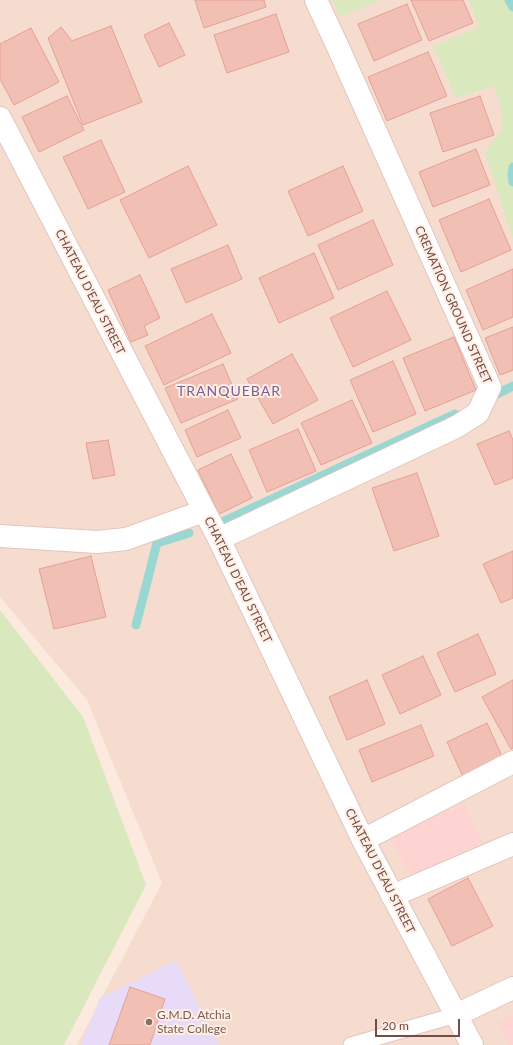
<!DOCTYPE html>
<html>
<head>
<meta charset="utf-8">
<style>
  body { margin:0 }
  #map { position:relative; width:513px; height:1045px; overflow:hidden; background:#fceade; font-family:Lato,sans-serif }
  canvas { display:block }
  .scale { position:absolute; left:375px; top:1019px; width:85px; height:18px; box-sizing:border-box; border:2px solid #724c46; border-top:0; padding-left:5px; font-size:12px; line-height:14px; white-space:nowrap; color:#724c46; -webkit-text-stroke:3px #ffeee4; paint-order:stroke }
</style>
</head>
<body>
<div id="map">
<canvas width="513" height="1045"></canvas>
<div class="scale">20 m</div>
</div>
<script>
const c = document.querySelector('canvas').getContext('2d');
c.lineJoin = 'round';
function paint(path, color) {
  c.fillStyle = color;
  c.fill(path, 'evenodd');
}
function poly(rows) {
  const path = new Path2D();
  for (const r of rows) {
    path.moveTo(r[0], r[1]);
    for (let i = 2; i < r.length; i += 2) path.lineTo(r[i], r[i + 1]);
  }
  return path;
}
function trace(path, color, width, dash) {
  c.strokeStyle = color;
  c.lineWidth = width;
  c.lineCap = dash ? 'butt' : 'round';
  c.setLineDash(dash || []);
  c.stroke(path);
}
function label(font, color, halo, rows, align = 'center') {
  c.font = font + ' Lato,sans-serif';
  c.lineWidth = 4;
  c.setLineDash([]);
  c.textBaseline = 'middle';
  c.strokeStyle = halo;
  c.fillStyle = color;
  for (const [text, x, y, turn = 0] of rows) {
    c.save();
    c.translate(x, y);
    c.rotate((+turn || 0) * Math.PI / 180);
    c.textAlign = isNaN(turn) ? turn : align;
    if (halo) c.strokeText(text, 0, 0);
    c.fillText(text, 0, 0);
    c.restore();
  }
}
const residential = poly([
  [0,0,513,0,513,1045,77,1045,162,883,87,700,0,597]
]);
const commercial = poly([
  [464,803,483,842,411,877,391,838],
  [513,1015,513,1045,509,1045,497,1023]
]);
const education = poly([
  [176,960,219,1045,81,1045,100,998]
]);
const green = poly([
  [332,0,381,0,340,17],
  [469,0,513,0,513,239,485,152,503,128,500,103,494,86,456,98,433,46,479,27],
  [0,610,83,717,146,885,64,1045,0,1045]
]);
const stream = poly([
  [509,0,513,7],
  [513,167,512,173,513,182],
  [497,394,513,386],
  [220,523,455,414],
  [136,625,157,543,189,533]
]);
const building = poly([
  [195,0,264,0,266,7,204,28,195,0],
  [411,0,463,0,473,23,429,41,411,0],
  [407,4,422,40,374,61,358,24,407,4],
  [276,14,289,52,227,73,214,35,276,14],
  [169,23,185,55,159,67,144,35,169,23],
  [111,26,142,102,83,125,48,38,61,27,72,41,111,26],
  [31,28,59,82,14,105,0,79,0,44,31,28],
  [428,52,447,96,387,121,368,77,428,52],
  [67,96,84,130,39,152,22,117,67,96],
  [480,96,494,135,443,152,430,113,480,96],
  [101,140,125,192,88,209,63,157,101,140],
  [476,149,490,185,433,207,419,172,476,149],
  [188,166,217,225,149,258,120,200,188,166],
  [343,166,363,211,308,236,288,191,343,166],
  [489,199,511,250,461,272,439,220,489,199],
  [373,220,393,265,338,290,318,245,373,220],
  [228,245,242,279,186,303,171,269,228,245],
  [314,253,334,298,279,323,259,278,314,253],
  [513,269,513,317,483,330,466,290,513,269],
  [140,275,160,318,144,326,148,335,131,342,108,290,140,275],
  [387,291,411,340,353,367,330,318,387,291],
  [212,314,231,353,164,385,145,346,212,314],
  [513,327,513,370,500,375,485,338,513,327],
  [454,337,476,390,425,411,403,358,454,337],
  [292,354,318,400,273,424,247,379,292,354],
  [393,361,416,414,373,432,350,380,393,361],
  [223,364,238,399,181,423,165,388,223,364],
  [352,400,372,443,321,465,301,423,352,400],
  [228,410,241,438,197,457,185,430,228,410],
  [298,429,316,471,267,492,249,450,298,429],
  [509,431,513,440,513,478,495,485,477,444,509,431],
  [108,440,115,475,93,479,86,443,108,440],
  [231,454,252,498,219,514,198,470,231,454],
  [417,473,439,536,394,551,372,488,417,473],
  [513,551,513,598,501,603,483,564,513,551],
  [91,556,106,617,54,629,39,569,91,556],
  [478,634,496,674,455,692,437,653,478,634],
  [423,656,441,695,400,714,382,675,423,656],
  [367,680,385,724,347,740,329,697,367,680],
  [513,680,513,748,511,749,482,697,513,680],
  [487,723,505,763,465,781,447,742,487,723],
  [421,725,434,756,372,782,359,750,421,725],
  [468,878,493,926,452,946,428,899,468,878],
  [130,987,165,999,150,1045,109,1045,130,987]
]);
const lane = poly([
  [351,1045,456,1015]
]);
const street = poly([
  [0,118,219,539,363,840,472,1045],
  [0,536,97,542,126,539,204,511],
  [219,539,456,427,478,413,490,387,337,45,316,0],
  [363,840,513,762],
  [392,896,513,844],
  [456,1015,513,988]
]);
const markers = [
  [149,1022,4,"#8d6e63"]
];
const streetNames = [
  ["CHATEAU D'EAU STREET",90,292,63],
  ["CREMATION GROUND STREET",453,305,66],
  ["CHATEAU D'EAU STREET",238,580,64],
  ["CHATEAU D'EAU STREET",380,871,63]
];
const educationNames = [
  ["G.M.D. Atchia",157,1015],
  ["State College",157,1029]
];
const quarterNames = [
  ["TRANQUEBAR",229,391]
];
paint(residential, '#f6dccf');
paint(commercial, '#fdd4d1');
paint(education, '#e7dbf8');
paint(green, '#d9e9bd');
trace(stream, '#99d7d3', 9);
paint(building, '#f2bfb5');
trace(building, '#e5a195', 1);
trace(lane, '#e2c6bd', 17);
trace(street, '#e2c6bd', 24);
trace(lane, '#fff', 15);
trace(street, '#fff', 22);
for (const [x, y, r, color] of markers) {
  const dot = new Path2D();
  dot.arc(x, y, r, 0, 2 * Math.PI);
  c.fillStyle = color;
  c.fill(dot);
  trace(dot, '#ffeee4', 1.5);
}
label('12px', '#724c46', '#ffeee4', streetNames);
label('12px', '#785e54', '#ffeee4', educationNames, 'left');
c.letterSpacing = '1px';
label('14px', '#786196', '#ffeee4', quarterNames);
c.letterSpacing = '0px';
</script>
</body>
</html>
